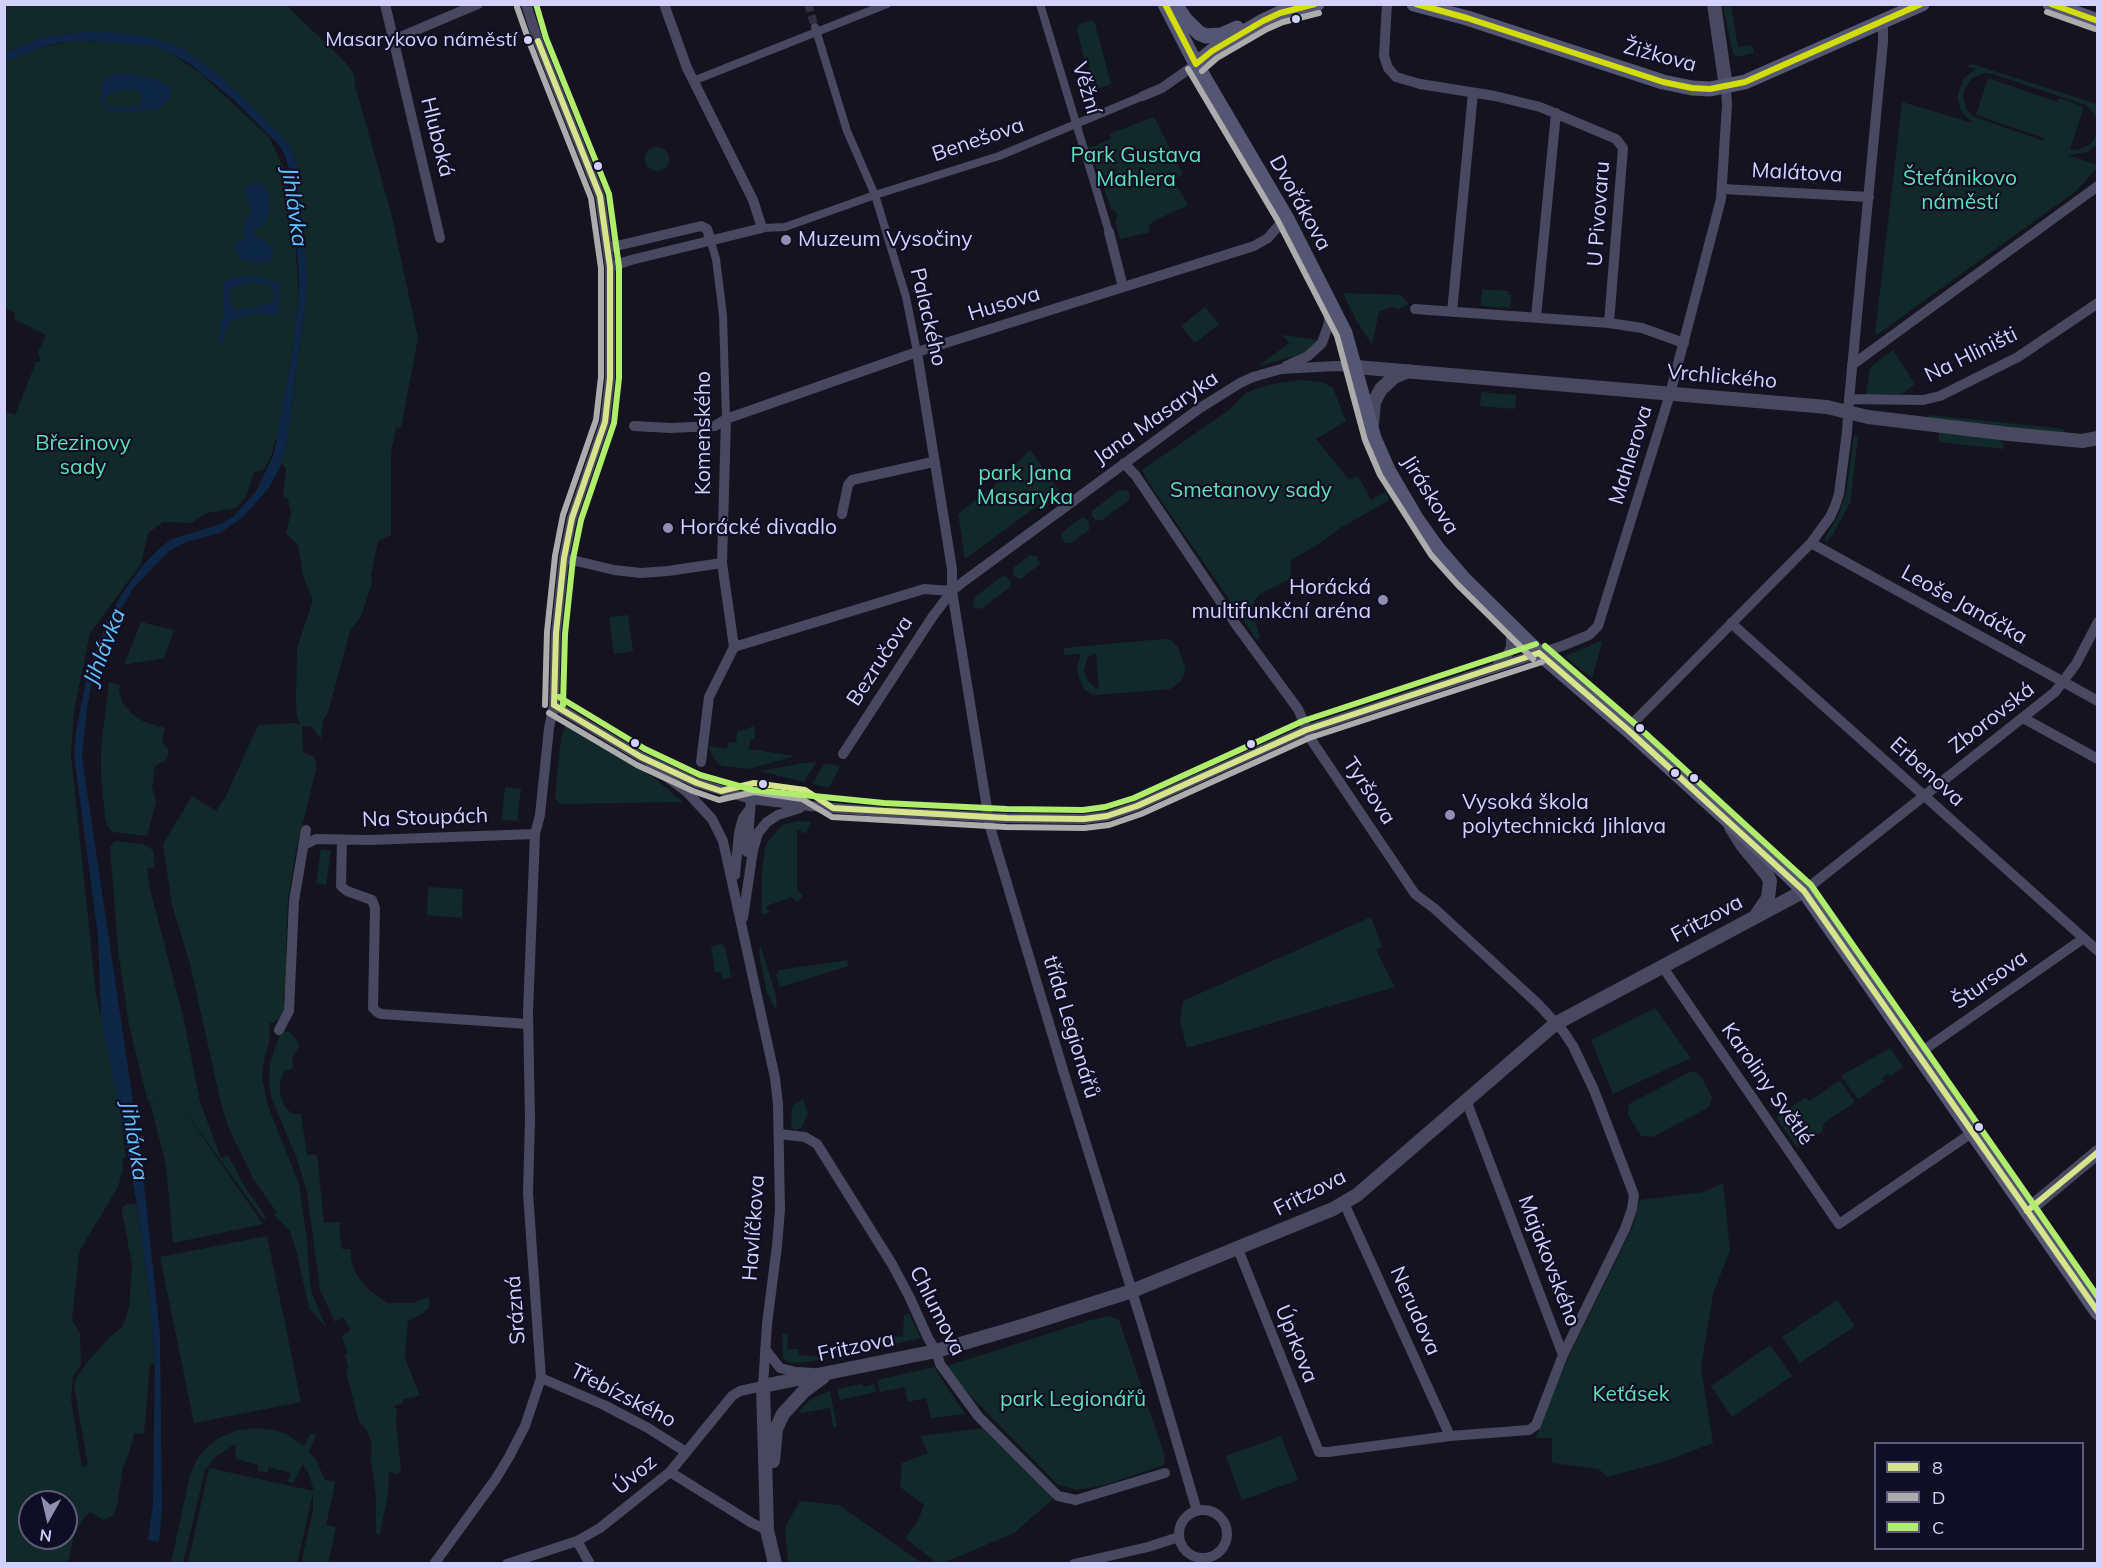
<!DOCTYPE html>
<html>
<head>
<meta charset="utf-8">
<style>
  body { margin:0 }
  #map { position:relative; width:2102px; height:1568px; overflow:hidden; background:#14131f; font-family:Mulish,sans-serif }
  canvas { display:block }
  .frame { position:absolute; inset:0; border:6px solid #d3d1ff; pointer-events:none }
  .legend { position:absolute; left:1874px; top:1442px; width:210px; height:108px; box-sizing:border-box; background:#100e24; border:2px solid #5e5c7c; margin:0; padding:8px 10px; list-style:none; font-size:18px; color:#d3d1ff }
  .legend li { display:flex; align-items:center; gap:12px; height:30px }
  .legend b { width:30px; border:2px solid #5e5c7c }
  .north { position:absolute; left:18px; top:1490px; width:60px; height:60px; box-sizing:border-box; background:#100e24; border:2px solid #5e5c7c; border-radius:50%; rotate:188deg; font-size:16px; font-weight:700; line-height:24px; text-align:center; color:#d3d1ff }
  .north::after { content:''; display:block; margin:auto; width:21px; height:27px; background:#908eb1; clip-path:polygon(50% 0,100% 100%,50% 72%,0 100%) }
</style>
</head>
<body>
<div id="map">
<canvas width="2102" height="1568"></canvas>
<div class="frame"></div>
<ul class="legend">
<li><b style="height:8px;background:#d6e58c"></b>8</li>
<li><b style="height:8px;background:#acacac"></b>D</li>
<li><b style="height:8px;background:#b0ed6b"></b>C</li>
</ul>
<div class="north">N</div>
</div>
<script>
const c = document.querySelector('canvas').getContext('2d');
c.lineJoin = 'round';
function paint(path, color) {
  c.fillStyle = color;
  c.fill(path, 'evenodd');
}
function poly(rows) {
  const path = new Path2D();
  for (const r of rows) {
    if (r.length === 3) {
      path.moveTo(r[0] + r[2], r[1]);
      path.arc(r[0], r[1], r[2], 0, 2 * Math.PI);
      continue;
    }
    path.moveTo(r[0], r[1]);
    for (let i = 2; i < r.length; i += 2) path.lineTo(r[i], r[i + 1]);
  }
  return path;
}
function trace(path, color, width, dash) {
  c.strokeStyle = color;
  c.lineWidth = width;
  c.lineCap = dash ? 'butt' : 'round';
  c.setLineDash(dash || []);
  c.stroke(path);
}
function label(font, color, halo, rows, align = 'center') {
  c.font = font + ' Mulish,sans-serif';
  c.lineWidth = 4.5;
  c.setLineDash([]);
  c.textBaseline = 'middle';
  c.strokeStyle = halo;
  c.fillStyle = color;
  for (const [text, x, y, turn = 0] of rows) {
    c.save();
    c.translate(x, y);
    c.rotate((+turn || 0) * Math.PI / 180);
    c.textAlign = isNaN(turn) ? turn : align;
    if (halo) c.strokeText(text, 0, 0);
    c.fillText(text, 0, 0);
    c.restore();
  }
}
const green = poly([
  [4,5,286,5,345,62,354,74,355,85,392,217,418,338,401,428,396,427,391,453,391,536,388,536,378,541,371,575,372,583,361,616,350,631,328,712,323,721,321,739,312,727,302,726,303,753,313,756,316,761,316,770,296,851,288,899,286,947,286,993,283,993,285,1012,283,1019,275,1020,275,1022,270,1023,269,1043,264,1059,262,1077,268,1106,299,1184,307,1241,310,1285,313,1296,326,1327,309,1308,296,1250,290,1231,274,1215,277,1213,254,1180,230,1131,222,1108,190,964,172,905,163,844,192,796,216,811,226,796,258,725,295,723,301,725,297,717,296,705,297,648,313,600,303,576,298,545,286,533,291,513,288,499,283,496,286,468,281,463,286,449,306,298,307,276,297,166,290,146,179,47,81,32,39,38,5,53],
  [1731,6,1738,47,1752,45,1754,53,1736,57,1733,53,1723,7],
  [1094,20,1111,84,1091,91,1087,70,1090,68,1088,62,1085,62,1077,30,1079,24],
  [72,41,135,43,151,46,169,52,199,72,269,137,284,169,293,209,299,298,291,360,277,440,275,440,272,454,264,470,254,472,246,497,236,508,207,513,191,523,163,522,148,533,141,564,90,633,74,711,71,755,96,994,117,1091,126,1158,122,1159,123,1169,118,1187,80,1250,79,1255,72,1320,80,1334,81,1365,73,1376,71,1400,82,1467,88,1465,74,1386,77,1377,88,1361,110,1337,123,1326,129,1308,132,1265,122,1212,122,1207,128,1204,137,1204,150,1302,155,1363,150,1364,144,1434,134,1433,129,1453,123,1467,117,1506,113,1516,103,1520,90,1512,83,1519,74,1535,68,1563,5,1563,4,411,15,415,36,362,41,361,38,352,46,335,14,319,16,314,5,308,5,62,42,47],
  [30,1502,66,1502,66,1538,30,1538],
  [1972,64,2097,104,2097,124,2095,115,2086,105,1993,74,1985,73,1972,78,1964,90,1963,97,1967,110,1972,116,2044,141,2044,138,1976,115,1988,78,2057,102,2059,98,2084,107,2070,149,2077,150,2089,145,2094,140,2097,129,2097,144,2088,152,2068,155,2097,165,2097,168,2076,191,1878,334,1875,334,1902,102,1973,123,1961,111,1957,96,1964,78,1976,69,1967,66],
  [1154,117,1183,174,1173,180,1188,205,1154,221,1148,226,1150,232,1120,239,1115,221,1118,214,1111,208,1089,148,1111,139,1109,134],
  [657,159,12],
  [1482,289,1508,291,1508,294,1511,295,1510,308,1481,306],
  [1343,293,1401,295,1409,304,1399,309,1391,307,1379,312,1372,345,1356,320],
  [1205,307,1219,324,1195,343,1181,326],
  [1283,335,1319,340,1304,353,1257,367,1289,343,1285,337,1283,338],
  [1893,350,1915,384,1902,394,1866,394,1870,369,1874,364],
  [1300,380,1322,382,1333,388,1346,421,1316,439,1349,480,1358,476,1371,500,1385,492,1390,500,1340,528,1319,544,1291,560,1290,579,1260,594,1255,600,1251,608,1260,637,1257,640,1153,489,1142,470,1229,410,1246,393,1267,385],
  [1481,392,1516,395,1515,409,1480,406],
  [1929,415,2065,429,2064,435,1929,419],
  [1939,432,2000,439,2004,444,2003,449,1939,442],
  [1854,436,1857,436,1858,438,1850,503,1832,536,1825,542,1825,538,1838,516,1846,494],
  [1030,450,1059,490,965,559,958,514,997,483],
  [1119,490,1129,491,1129,500,1102,520,1096,520,1092,516,1092,511],
  [1085,518,1089,523,1089,530,1071,543,1066,543,1062,540,1061,535,1064,531,1079,519],
  [1030,555,1037,557,1040,564,1022,578,1018,579,1014,575,1013,568],
  [1006,576,1011,582,1010,587,981,609,975,608,973,603,975,597,1001,577],
  [628,615,633,651,614,654,609,617],
  [141,622,174,630,164,658,124,665],
  [1163,639,1171,640,1178,647,1185,667,1185,673,1180,682,1170,689,1096,695,1091,694,1084,689,1079,678,1077,668,1081,654,1064,655,1064,648],
  [1096,653,1099,688,1096,689,1088,681,1084,670,1088,657],
  [1603,640,1592,678,1567,658,1567,655],
  [109,682,120,685,119,690,122,702,132,714,144,722,165,728,162,742,168,749,168,756,166,760,155,766,152,787,156,802,147,836,113,832,108,827,105,818,101,772,101,748],
  [566,724,607,747,616,755,653,777,683,802,560,804,555,797,561,738],
  [754,726,755,739,750,739,749,749,795,756,749,769,722,766,717,763,710,751,709,746,727,749,728,742,736,743,737,732],
  [816,762,804,782,760,771,804,763],
  [824,764,837,765,840,767,829,788,812,784],
  [505,787,521,789,517,821,502,820],
  [799,821,811,822,806,834,797,829,797,889,803,896,797,902,792,897,769,905,766,908,770,913,762,914,762,869,766,844,782,825],
  [118,841,143,844,153,850,155,867,147,868,150,889,184,1020,200,1102,221,1158,228,1155,245,1187,266,1217,263,1219,179,1103,263,1224,173,1243,166,1165,150,1102,175,1097,148,1102,129,1025,118,949,110,847,114,842],
  [321,849,331,851,326,885,316,883],
  [428,887,463,889,462,918,427,915],
  [1371,917,1382,947,1376,950,1395,987,1187,1048,1180,1021,1183,1001],
  [722,944,726,950,731,977,722,979,721,972,715,973,715,971,711,946],
  [760,945,775,992,777,1006,775,1008,767,993,759,953],
  [847,960,849,966,780,987,776,975,779,970],
  [1655,1008,1691,1058,1613,1094,1591,1040],
  [281,1031,290,1032,298,1042,299,1047,292,1058,293,1068,284,1072,280,1080,280,1092,284,1106,292,1114,301,1114,307,1155,317,1155,324,1223,341,1222,339,1229,342,1249,350,1249,352,1264,358,1277,370,1291,388,1303,412,1303,429,1297,429,1308,422,1314,408,1321,405,1358,420,1396,403,1399,403,1403,394,1406,397,1410,396,1423,401,1469,398,1474,389,1472,388,1492,380,1534,376,1534,376,1496,370,1455,372,1454,371,1441,366,1429,359,1422,346,1372,348,1368,345,1354,348,1354,342,1336,351,1330,343,1317,335,1322,320,1290,307,1192,297,1159,271,1097,269,1083,270,1063],
  [1890,1048,1902,1065,1902,1068,1890,1076,1888,1074,1882,1078,1885,1081,1858,1099,1841,1076],
  [1690,1072,1696,1072,1702,1078,1712,1097,1710,1105,1706,1109,1652,1137,1641,1136,1628,1115,1629,1104],
  [1839,1081,1843,1085,1855,1102,1824,1123,1822,1132,1797,1148,1778,1120,1777,1116,1805,1098,1810,1101],
  [803,1099,808,1114,801,1128,795,1130,791,1126,792,1110,793,1105],
  [1723,1183,1730,1250,1713,1294,1701,1368,1713,1443,1663,1462,1607,1477,1599,1469,1552,1463,1552,1438,1535,1438,1568,1358,1632,1228,1640,1200,1704,1192],
  [267,1236,301,1402,194,1423,160,1257],
  [1837,1300,1855,1326,1800,1363,1782,1337],
  [909,1313,921,1338,884,1346,890,1336,903,1337,904,1315],
  [1110,1316,1119,1320,1162,1448,1165,1458,1164,1465,1105,1485,1076,1490,1057,1484,958,1383,947,1366,1091,1320],
  [782,1334,788,1334,787,1349,799,1349,799,1355,831,1358,798,1363,787,1362,783,1357],
  [1770,1345,1792,1376,1732,1417,1711,1386],
  [934,1367,965,1414,931,1418,926,1398,908,1402,904,1387,880,1392,877,1380],
  [862,1384,864,1387,874,1384,876,1392,840,1400,837,1389],
  [830,1391,837,1427,833,1427,830,1408,801,1413,799,1411,811,1399],
  [254,1428,275,1430,286,1434,304,1446,311,1433,316,1435,309,1451,316,1460,325,1480,335,1482,326,1526,327,1525,336,1527,328,1563,301,1563,313,1510,313,1493,297,1563,188,1563,209,1468,314,1491,309,1474,303,1464,293,1483,288,1481,291,1473,269,1467,267,1473,258,1471,258,1465,236,1459,235,1444,215,1457,205,1470,183,1563,171,1563,190,1475,197,1459,206,1448,219,1438,235,1431],
  [983,1428,1046,1489,1053,1499,1014,1533,943,1563,937,1563,905,1538,918,1521,924,1505,900,1487,902,1463,928,1453,920,1436],
  [1281,1436,1298,1480,1242,1500,1226,1456],
  [800,1501,839,1505,922,1563,788,1563,785,1527]
]);
const water = poly([
  [81,32,109,32,141,35,179,46,215,71,284,138,290,146,297,166,307,276,306,298,286,449,280,467,268,489,243,517,220,533,186,542,169,551,135,586,110,626,92,682,87,708,82,757,141,1156,160,1335,162,1508,159,1542,148,1540,153,1504,154,1418,155,1363,150,1302,137,1204,101,1016,98,936,74,756,76,732,86,680,106,623,122,594,143,565,162,546,172,539,221,524,234,516,256,491,274,454,291,360,299,298,299,275,291,177,286,158,281,147,234,100,190,64,169,52,151,46,89,41,58,43,42,47,5,62,5,53,39,38],
  [115,73,134,74,161,81,171,87,170,98,164,105,154,110,125,112,107,110,101,103,102,83],
  [127,89,137,91,141,95,142,100,140,105,126,108,109,106,105,103,105,98,108,94],
  [261,182,267,192,270,209,265,224,254,231,255,235,269,243,274,251,271,259,268,262,257,263,248,262,238,256,233,248,234,245,245,238,244,222,250,216,251,211,244,188,249,185],
  [241,276,263,277,280,284,279,314,274,316,254,313,233,320,228,326,221,346,218,341,225,305,222,285,227,279],
  [252,283,267,284,271,287,274,292,273,302,269,304,240,310,233,309,229,295,231,288]
]);
const pedestrianTunnel = poly([
  [808,4,815,27]
]);
const pedestrian = poly([
  [1040,4,1109,232],
  [815,27,847,131,875,195,906,297,917,352],
  [693,81,887,4],
  [762,228,785,227,875,195,999,156,1143,96],
  [711,242,716,259,723,315,726,419]
]);
const minor = poly([
  [385,4,440,238],
  [1387,4,1384,56,1388,68,1396,77,1420,84,1495,96,1540,107,1616,139,1623,148,1609,323],
  [393,40,478,4],
  [1143,96,1162,88,1196,64],
  [1723,189,1869,197],
  [1109,232,1123,287],
  [608,248,701,226,707,229,711,242],
  [610,267,631,260,762,228,753,200,687,68,664,4],
  [1415,309,1609,323,1642,328,1684,343],
  [1452,312,1473,93],
  [1536,317,1556,113],
  [917,352,952,569,952,591,990,827,1063,1070,1144,1330,1197,1511],
  [1852,365,2098,186],
  [1286,366,1308,356,1322,343,1329,323,1329,304],
  [1849,399,1923,400,1940,396,2018,357,2098,303],
  [634,426,670,428,715,426,726,419,917,352,1254,246,1268,238,1286,217],
  [1124,463,1136,476,1237,626,1298,709,1312,741,1415,894,1435,909,1538,1004,1563,1031,1573,1046,1594,1090,1634,1195,1632,1209,1625,1229,1563,1355,1536,1425,1529,1430,1450,1436,1328,1452,1319,1452,1238,1249],
  [842,514,848,485,852,480,933,462],
  [1811,543,2098,701],
  [564,558,614,570,641,573,668,571,722,563],
  [1731,623,2098,951],
  [734,647,924,589,952,591],
  [1498,664,1506,658,1511,647,1511,633,1508,622],
  [554,705,641,757,697,783,751,799,810,806,883,812,1007,818,1084,819,1107,816,1137,806,1306,730,1562,646,1589,635,1598,626,1670,394,1721,199,1727,105,1726,87],
  [2023,718,2098,759],
  [1627,729,1811,543,1830,517,1835,506,1839,494,1847,432,1849,400,1883,42,1883,21],
  [843,754,933,616,952,591,963,582,1200,408,1240,383,1253,377,1281,369,1336,366,1356,367],
  [701,762,709,697,734,647,722,563,726,419],
  [342,840,341,886,347,891,372,900,375,908,373,1008,377,1012,381,1014,528,1024],
  [304,845,316,839,369,840,535,834],
  [747,852,751,799],
  [735,875,739,833,743,818,749,810],
  [1804,891,2055,692,2076,664,2098,622],
  [743,918,753,850,758,833,767,822,778,815,800,808],
  [1662,966,1839,1224,1973,1132],
  [279,1030,289,1011,294,901,306,830],
  [1918,1054,2084,938],
  [1466,1100,1563,1355],
  [779,1134,805,1137,817,1144,892,1264,910,1298,928,1338,936,1351,940,1364,978,1416,1058,1496,1076,1500,1165,1473],
  [1344,1203,1450,1436],
  [765,1349,780,1368,796,1372,813,1373],
  [541,1378,604,1405,648,1428,686,1452],
  [670,1472,752,1523,767,1530],
  [1203,1534,24],
  [577,1541,590,1564],
  [434,1564,495,1480,509,1457,525,1426,541,1378,528,1193,530,1119,528,1012,535,834,540,815,549,728,554,705,556,633,564,558,572,518,605,422,610,378,610,267,600,196,538,41,526,4],
  [507,1564,577,1541,600,1528,670,1472,732,1396,740,1391,763,1386,767,1324,777,1246,780,1209,778,1104,775,1078,723,841,712,819,687,792,651,765],
  [1074,1564,1148,1547,1179,1537]
]);
const tertiary = poly([
  [1714,4,1726,87],
  [1356,367,1827,407,1868,417,2009,434,2082,441,2098,438],
  [1372,424,1374,402,1381,389,1394,377,1408,371],
  [1731,827,1743,846,1767,875,1770,881,1768,898,1757,914],
  [2027,1211,2098,1152],
  [773,1461,776,1429,783,1414,804,1391,823,1377],
  [775,1564,767,1530,763,1386,936,1351,1022,1326,1132,1291,1333,1209,1357,1195,1555,1024,1804,891]
]);
const secondary = poly([
  [1165,4,1196,64,1286,217,1345,333,1374,438,1388,470,1416,518,1438,549,1463,578,1539,653,1627,729,1787,874,1804,891,2098,1313],
  [1175,4,1185,19,1199,33,1206,36,1221,35,1237,28],
  [1414,4,1467,18,1663,82,1692,88,1710,89,1745,82,1922,4],
  [2050,4,2098,21],
  [1196,64,1212,51,1263,21,1280,13,1317,4]
]);
const bus1 = poly([
  [538,41,600,196,610,267,610,378,605,422,572,518,564,558,556,633,554,705],
  [1539,653,1627,729,1804,891,2098,1312],
  [554,705,641,757,697,783,721,791,754,783,805,790,833,808,1007,818,1084,819,1107,816,1137,806,1306,730,1539,653],
  [2027,1211,2098,1152]
]);
const bus2 = poly([
  [517,7,530,44,591,198,601,268,601,377,596,420,563,515,555,556,547,632,545,705],
  [2047,12,2095,29],
  [1188,69,1278,221,1337,336,1365,440,1380,475,1431,555,1457,584,1533,659],
  [1202,71,1217,58,1267,29,1283,22,1319,13],
  [549,713,637,765,693,791,719,800,754,792,802,799,832,817,1006,827,1084,828,1109,825,1141,814,1309,738,1542,662]
]);
const bus3 = poly([
  [536,4,546,38,609,194,619,267,619,378,614,423,581,520,573,559,565,634,563,705],
  [1545,646,1633,722,1811,885,2098,1297],
  [559,697,645,749,700,775,753,790,884,803,1007,809,1083,810,1105,807,1134,798,1303,721,1536,644]
]);
const bus4 = poly([
  [1165,4,1196,64,1212,51,1263,21,1280,13,1315,4],
  [1416,4,1467,18,1663,82,1692,88,1710,89,1745,82,1921,4],
  [2051,4,2098,21]
]);
const markers = [
  [1296,19,5,"#d3d1ff"],
  [528,40,5,"#d3d1ff"],
  [598,166,5,"#d3d1ff"],
  [786,240,6,"#908eb1"],
  [668,528,6,"#908eb1"],
  [1383,600,6,"#908eb1"],
  [1640,728,5,"#d3d1ff"],
  [635,743,5,"#d3d1ff"],
  [1251,744,5,"#d3d1ff"],
  [1675,773,5,"#d3d1ff"],
  [1694,778,5,"#d3d1ff"],
  [763,784,5,"#d3d1ff"],
  [1450,815,6,"#908eb1"],
  [1979,1127,5,"#d3d1ff"]
];
const busNames = [
  ["Masarykovo náměstí",517,40]
];
const streetNames = [
  ["Žižkova",1660,56,15],
  ["Věžní",1086,88,73],
  ["Hluboká",437,137,76],
  ["Benešova",978,140,-19],
  ["Malátova",1797,173,3],
  ["Dvořákova",1300,203,61],
  ["U Pivovaru",1599,214,-86],
  ["Husova",1004,304,-17],
  ["Palackého",928,317,77],
  ["Na Hliništi",1971,355,-26],
  ["Vrchlického",1722,377,5],
  ["Jana Masaryka",1156,418,-35],
  ["Komenského",704,433,-90],
  ["Mahlerova",1631,455,-73],
  ["Jiráskova",1430,495,58],
  ["Leoše Janáčka",1964,605,29],
  ["Bezručova",880,661,-57],
  ["Zborovská",1992,718,-38],
  ["Erbenova",1927,772,42],
  ["Tyršova",1369,791,56],
  ["Na Stoupách",425,818,-2],
  ["Fritzova",1707,919,-28],
  ["Štursova",1990,980,-35],
  ["třída Legionářů",1071,1027,73],
  ["Karoliny Světlé",1767,1084,55],
  ["Fritzova",1310,1193,-27],
  ["Havlíčkova",754,1228,-86],
  ["Majakovského",1549,1261,69],
  ["Srázná",516,1310,-94],
  ["Chlumova",937,1311,63],
  ["Nerudova",1415,1311,66],
  ["Úprkova",1296,1344,68],
  ["Fritzova",856,1347,-12],
  ["Třebízského",623,1396,27],
  ["Úvoz",635,1475,-40]
];
const parkNames = [
  ["Park Gustava",1136,156],
  ["Mahlera",1136,180],
  ["Štefánikovo",1960,179],
  ["náměstí",1960,203],
  ["Březinovy",83,444],
  ["sady",83,468],
  ["park Jana",1025,474],
  ["Masaryka",1025,498],
  ["Smetanovy sady",1251,491],
  ["Keťásek",1631,1395],
  ["park Legionářů",1073,1400]
];
const poiNames = [
  ["Muzeum Vysočiny",798,240],
  ["Horácké divadlo",680,528],
  ["Horácká",1371,588,"right"],
  ["multifunkční aréna",1371,612,"right"],
  ["Vysoká škola",1462,803],
  ["polytechnická Jihlava",1462,827]
];
const waterNames = [
  ["Jihlávka",294,207,82],
  ["Jihlávka",105,647,-69],
  ["Jihlávka",134,1141,81]
];
paint(green, '#112a29');
paint(water, '#0e2746');
trace(pedestrianTunnel, '#313041', 8, [8, 4]);
trace(pedestrian, '#484960', 8);
trace(minor, '#484960', 10);
trace(tertiary, '#484960', 14);
trace(secondary, '#555673', 15);
trace(bus1, '#d6e58c', 6);
trace(bus2, '#acacac', 6);
trace(bus3, '#b0ed6b', 6);
trace(bus4, '#d2dd0a', 6);
for (const [x, y, r, color] of markers) {
  const dot = new Path2D();
  dot.arc(x, y, r, 0, 2 * Math.PI);
  c.fillStyle = color;
  c.fill(dot);
  trace(dot, '#100e24', 2);
}
label('20px', '#d3d1ff', '#100e24', busNames, 'right');
label('21px', '#d3d1ff', '#100e24', streetNames);
label('21px', '#5de0b4', '#100e24', parkNames);
label('21px', '#d3d1ff', '#100e24', poiNames, 'left');
label('italic 22px', '#5fc2ff', '#100e24', waterNames);
</script>
</body>
</html>
